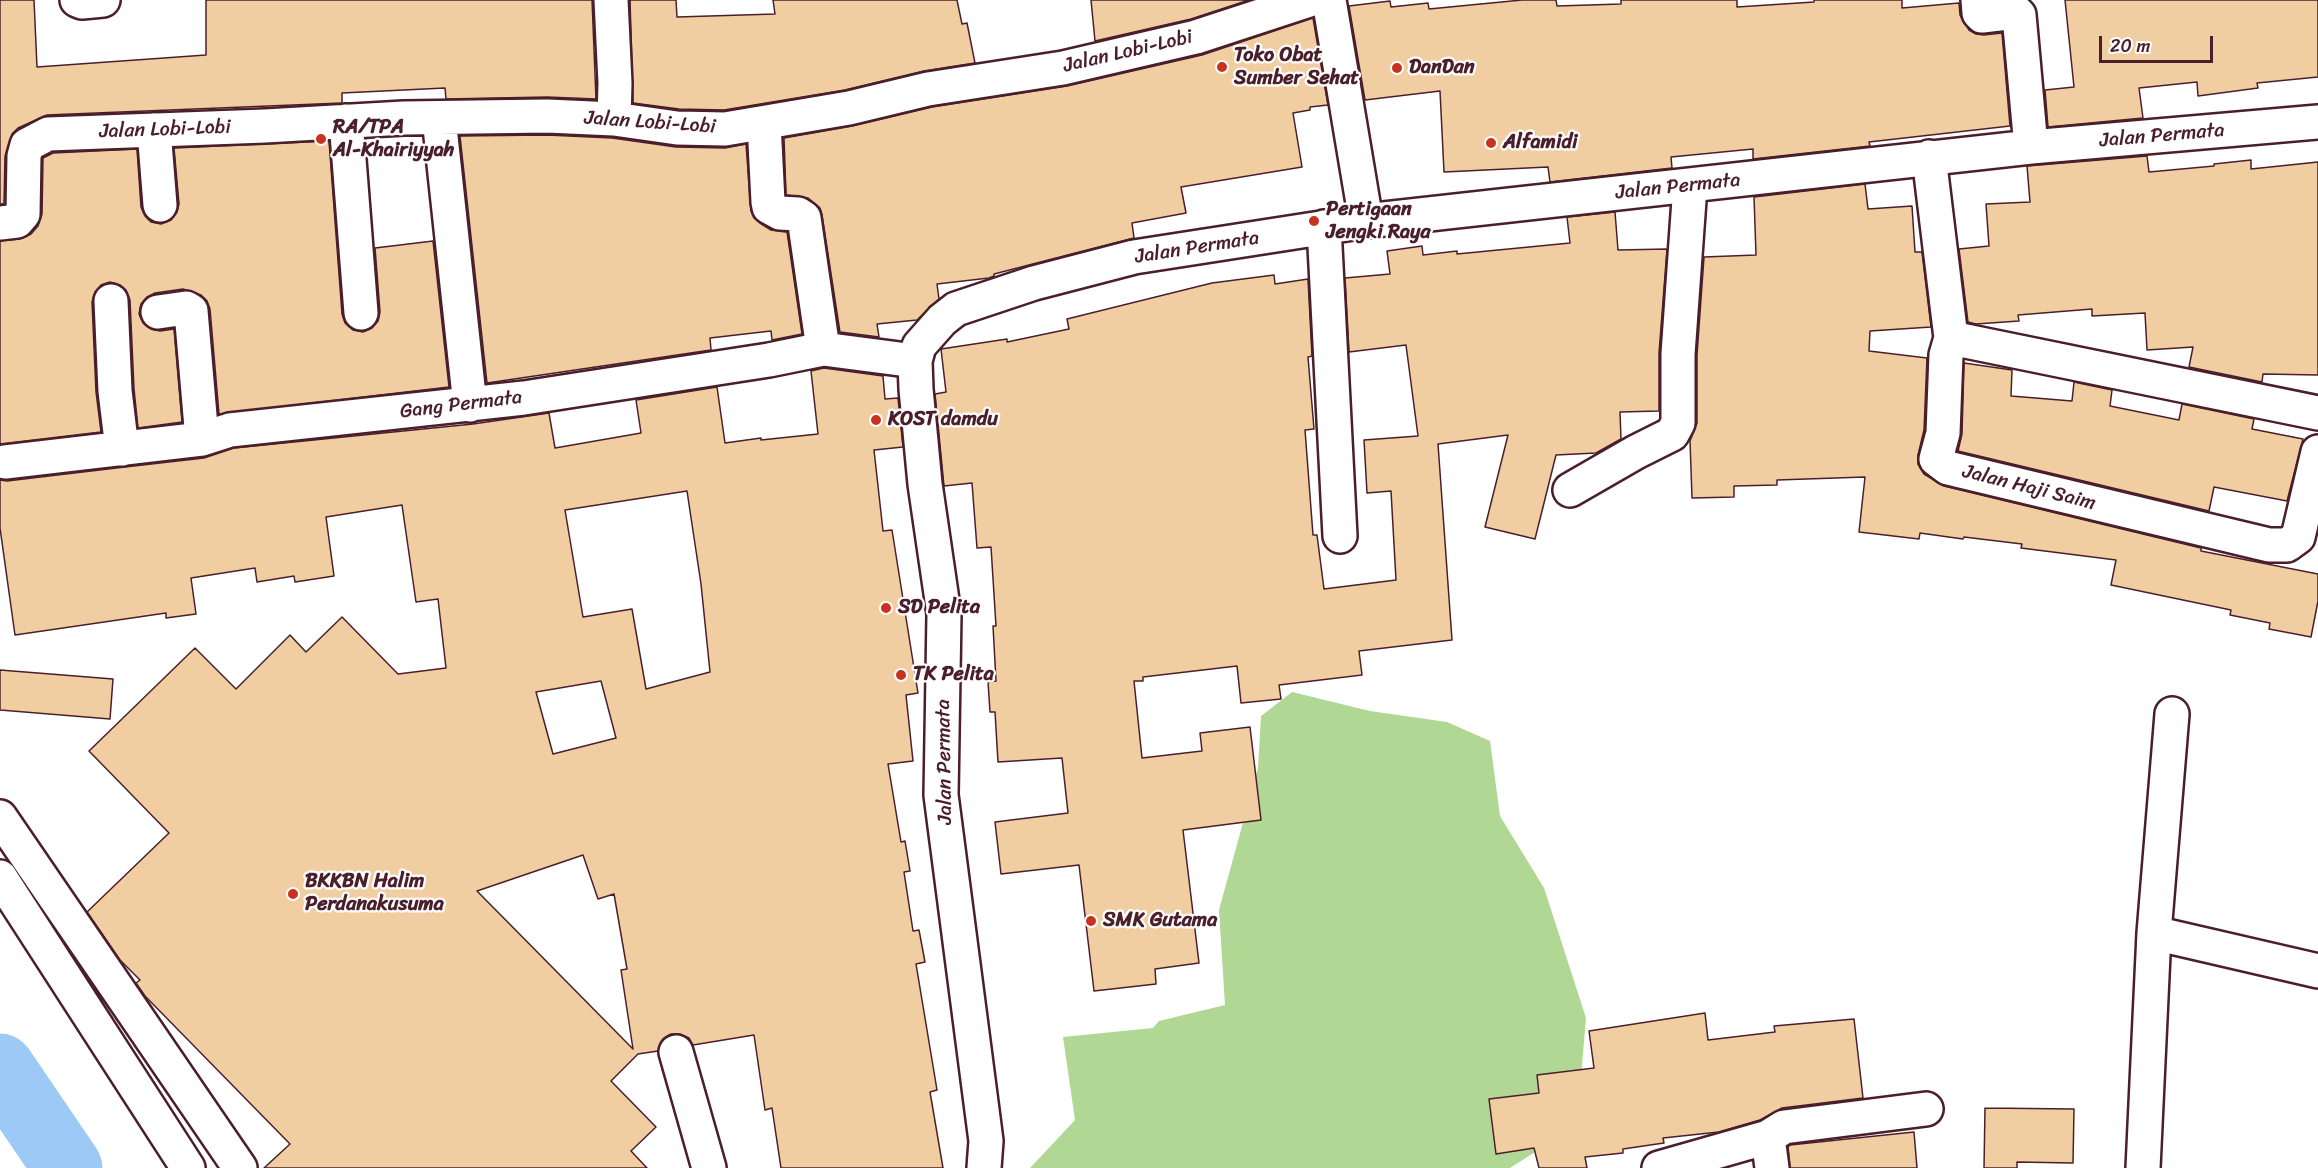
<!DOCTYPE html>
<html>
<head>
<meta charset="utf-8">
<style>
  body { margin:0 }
  #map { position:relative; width:2318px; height:1168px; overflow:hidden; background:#fff; font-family:Sriracha,sans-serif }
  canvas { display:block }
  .scale { position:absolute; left:2099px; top:36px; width:114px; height:27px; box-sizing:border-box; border:3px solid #4a1f2b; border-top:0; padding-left:8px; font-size:18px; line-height:21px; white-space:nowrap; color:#4a1f2b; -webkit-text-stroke:4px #fff; paint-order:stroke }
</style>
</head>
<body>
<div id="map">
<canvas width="2318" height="1168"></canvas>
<div class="scale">20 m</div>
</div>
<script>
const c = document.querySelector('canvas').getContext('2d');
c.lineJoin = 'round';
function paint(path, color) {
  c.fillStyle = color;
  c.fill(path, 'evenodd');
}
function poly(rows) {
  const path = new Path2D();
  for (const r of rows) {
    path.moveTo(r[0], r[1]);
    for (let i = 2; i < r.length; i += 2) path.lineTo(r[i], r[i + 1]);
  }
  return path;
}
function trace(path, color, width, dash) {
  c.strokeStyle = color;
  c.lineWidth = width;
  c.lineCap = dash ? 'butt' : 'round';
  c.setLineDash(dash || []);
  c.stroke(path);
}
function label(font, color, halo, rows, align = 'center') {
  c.font = font + ' Sriracha,sans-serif';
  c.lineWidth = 4.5;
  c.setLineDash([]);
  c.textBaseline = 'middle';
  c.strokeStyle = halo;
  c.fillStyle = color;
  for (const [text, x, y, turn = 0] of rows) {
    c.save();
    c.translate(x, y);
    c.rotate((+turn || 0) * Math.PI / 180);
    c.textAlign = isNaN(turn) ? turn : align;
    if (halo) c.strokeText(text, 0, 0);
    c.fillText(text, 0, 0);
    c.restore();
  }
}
const green = poly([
  [1292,692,1370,711,1447,722,1490,741,1500,816,1544,888,1586,1018,1580,1089,1543,1147,1510,1168,1030,1168,1075,1120,1063,1037,1153,1028,1159,1021,1225,1005,1219,910,1258,768,1261,716]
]);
const river = poly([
  [0,1068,68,1168]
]);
const building = poly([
  [0,0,34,0,37,67,206,55,206,0,592,0,596,99,547,97,446,99,445,88,342,93,342,103,47,115,18,128,12,134,5,156,4,204,0,204,0,0],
  [630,0,676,0,677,17,775,14,773,0,957,0,962,24,967,23,975,63,924,71,845,90,724,110,679,109,633,103,630,0],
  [1091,0,1249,0,1191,19,1095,41,1091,0],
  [1522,0,1556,0,1557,6,1621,4,1621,0,1737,0,1737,7,1814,2,1814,0,1902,0,1902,8,1959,3,1960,15,1969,30,1976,34,1984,35,2002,33,2010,126,1869,142,1870,146,1753,159,1753,149,1671,157,1672,168,1550,182,1548,167,1444,172,1440,91,1365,100,1349,6,1390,1,1391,7,1428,3,1429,9,1522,0],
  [2065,0,2318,0,2318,77,2257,83,2258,88,2198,96,2197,82,2139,88,2143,118,2048,127,2045,90,2074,87,2065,0],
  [1313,18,1328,105,1310,107,1310,110,1293,113,1302,167,1181,187,1186,213,1132,223,1134,238,994,274,994,276,989,278,937,284,939,299,917,320,877,324,879,337,840,332,822,215,820,208,808,198,786,195,784,138,852,126,932,107,1067,86,1202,55,1313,18],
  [547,135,612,138,676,147,725,148,746,144,751,211,754,218,760,223,771,230,787,232,802,334,772,340,771,331,710,338,711,350,487,383,460,136,547,135],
  [329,141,342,314,345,323,353,330,363,332,372,328,378,321,380,312,375,248,433,241,449,387,219,414,210,309,207,301,201,295,183,289,155,293,147,297,141,304,139,314,143,323,151,329,160,331,174,329,182,422,138,428,134,389,130,300,126,290,120,285,110,282,101,285,95,292,92,302,96,392,101,432,0,444,0,241,20,239,31,234,38,226,42,214,43,158,53,153,137,149,141,207,145,216,151,222,161,224,171,220,177,212,179,204,174,148,329,141],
  [2147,156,2149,172,2214,166,2214,164,2251,160,2251,169,2318,162,2318,375,2263,374,2262,382,2189,367,2193,347,2147,350,2145,313,2092,316,2092,309,2018,315,2019,321,1976,324,1968,322,1959,249,1989,246,1986,204,2030,202,2027,166,2147,156],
  [1865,184,1868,209,1912,206,1915,252,1922,252,1931,327,1870,331,1869,351,1927,358,1924,430,1918,455,1918,464,1924,474,1944,486,2201,548,2201,551,2318,574,2318,601,2311,637,2269,629,2270,623,2230,615,2231,610,2111,585,2116,560,2021,548,2022,544,1964,537,1963,539,1920,533,1919,539,1859,532,1865,477,1777,480,1777,485,1734,486,1734,497,1692,498,1690,441,1697,423,1697,355,1704,257,1756,255,1754,197,1865,184],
  [1615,212,1618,250,1667,249,1659,353,1659,411,1620,412,1621,439,1596,453,1556,455,1535,539,1485,527,1508,435,1438,444,1452,640,1359,651,1362,675,1279,685,1281,699,1241,703,1237,666,1143,677,1143,681,1134,681,1142,758,1202,751,1200,733,1250,727,1261,820,1183,830,1199,963,1155,969,1156,984,1094,991,1079,865,1001,874,995,822,1068,813,1062,758,998,762,995,712,990,712,988,682,996,681,993,626,996,626,991,547,977,548,972,483,944,486,935,394,946,392,941,349,1007,339,1007,342,1069,329,1067,319,1212,283,1274,275,1275,284,1308,279,1312,356,1308,357,1314,429,1305,430,1313,535,1317,535,1324,589,1396,580,1391,491,1367,493,1364,440,1418,436,1406,345,1349,352,1345,278,1390,274,1387,251,1422,246,1423,255,1457,251,1457,254,1570,243,1567,217,1615,212],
  [1964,363,2012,370,2011,396,2072,401,2074,382,2112,390,2110,406,2179,420,2182,404,2254,419,2252,429,2303,439,2287,501,2214,487,2209,511,1958,451,1962,434,1964,363],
  [824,368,883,376,885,399,898,398,903,447,874,450,883,531,892,530,918,693,906,695,913,761,888,764,901,842,905,841,910,871,904,872,913,931,919,930,925,962,916,964,937,1090,930,1092,943,1168,781,1168,772,1108,765,1110,754,1035,693,1045,689,1038,680,1034,671,1034,663,1039,658,1051,638,1054,611,1081,656,1127,631,1151,647,1168,264,1168,290,1144,145,996,136,983,140,980,120,960,87,912,169,833,89,751,195,648,236,689,290,635,306,652,342,617,398,674,446,668,438,599,416,602,402,505,326,517,334,576,295,582,294,576,257,582,255,568,191,578,196,614,166,618,166,613,15,635,0,528,0,480,7,481,125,467,204,458,234,448,473,424,549,413,555,448,641,433,636,400,717,387,725,443,761,438,761,440,818,434,811,371,824,368],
  [687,491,701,584,710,672,646,689,632,609,583,617,565,510,687,491],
  [601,681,616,738,553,754,536,692,601,681],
  [583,855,598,899,614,894,627,969,621,970,633,1049,477,891,583,855],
  [0,670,113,679,110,719,0,710,0,670],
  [1705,1013,1708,1040,1775,1032,1774,1026,1854,1019,1863,1098,1782,1108,1760,1120,1719,1132,1663,1138,1664,1143,1623,1149,1623,1153,1585,1157,1587,1168,1539,1168,1534,1148,1496,1154,1489,1099,1539,1093,1537,1075,1594,1068,1589,1031,1705,1013],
  [1985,1108,2074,1109,2073,1163,2017,1162,2017,1168,1984,1168,1985,1108],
  [1914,1132,1917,1168,1790,1168,1788,1147,1790,1145,1914,1132]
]);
const minor = poly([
  [77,0,82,2,103,0],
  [611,0,615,83,614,119],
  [1329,0,1366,221],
  [1978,0,1979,13,1982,16,2016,12,2019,15,2031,147],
  [439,118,470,405],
  [346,121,361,313],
  [764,123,768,202,769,207,780,213,798,214,804,218,823,349],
  [154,130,160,205],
  [1929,157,1951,338,1946,355,1943,433,1936,459,1948,468,2269,545,2287,545,2298,537,2318,452],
  [0,223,17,221,23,214,24,156,27,145,48,134,265,126,404,118,547,116,614,119,677,128,725,129,849,108,928,89,1063,68,1196,37,1309,0],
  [1324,227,1340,536],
  [111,301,115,391,122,449],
  [158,312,186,308,191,311,202,439],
  [1951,338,2318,413],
  [5,462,202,439,230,430,524,398,769,360,823,349,915,361],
  [1570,490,1636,452,1672,434,1678,423,1678,354,1690,186],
  [0,817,240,1168],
  [0,877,188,1168],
  [2154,933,2318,971],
  [676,1052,709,1168],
  [1768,1137,1784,1127,1926,1109],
  [984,1168,986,1141,941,795,944,614,925,484,916,389,915,361,919,346,942,320,956,309,1034,283,1134,257,1366,221,2031,147,2318,122],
  [1659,1168,1768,1137,1772,1168],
  [2143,1168,2154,933,2172,714]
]);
const markers = [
  [1222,67,6,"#c8321e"],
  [1397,68,6,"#c8321e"],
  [321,139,6,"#c8321e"],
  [1491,143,6,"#c8321e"],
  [1314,221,6,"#c8321e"],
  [876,420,6,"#c8321e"],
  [886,608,6,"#c8321e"],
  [901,675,6,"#c8321e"],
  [293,894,6,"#c8321e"],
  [1091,921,6,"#c8321e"]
];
const streetNames = [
  ["Jalan Lobi-Lobi",1128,52,-13],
  ["Jalan Lobi-Lobi",650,123,4],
  ["Jalan Lobi-Lobi",165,130,-2],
  ["Jalan Permata",2162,136,-5],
  ["Jalan Permata",1678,187,-6],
  ["Jalan Permata",1197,248,-9],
  ["Gang Permata",461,405,-7],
  ["Jalan Haji Saim",2029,488,14],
  ["Jalan Permata",945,762,-91]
];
const poiNames = [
  ["Toko Obat",1234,56],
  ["Sumber Sehat",1234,79],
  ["DanDan",1409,68],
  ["RA/TPA",333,128],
  ["Al-Khairiyyah",333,151],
  ["Alfamidi",1503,143],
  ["Pertigaan",1326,210],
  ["Jengki Raya",1326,233],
  ["KOST damdu",888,420],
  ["SD Pelita",898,608],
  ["TK Pelita",913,675],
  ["BKKBN Halim",305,882],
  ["Perdanakusuma",305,905],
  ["SMK Gutama",1103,921]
];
paint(green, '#b0d793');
trace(river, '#9dc9f7', 69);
paint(building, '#f1cea1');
trace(building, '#4a1f2b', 1.5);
trace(minor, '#4a1f2b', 38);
trace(minor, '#fff', 33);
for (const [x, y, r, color] of markers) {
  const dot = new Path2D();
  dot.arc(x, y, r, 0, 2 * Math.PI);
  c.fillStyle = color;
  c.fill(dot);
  trace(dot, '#fff', 2);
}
label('20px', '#4a1f2b', '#fff', streetNames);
label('bold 20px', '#4a1f2b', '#fff', poiNames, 'left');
</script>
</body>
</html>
